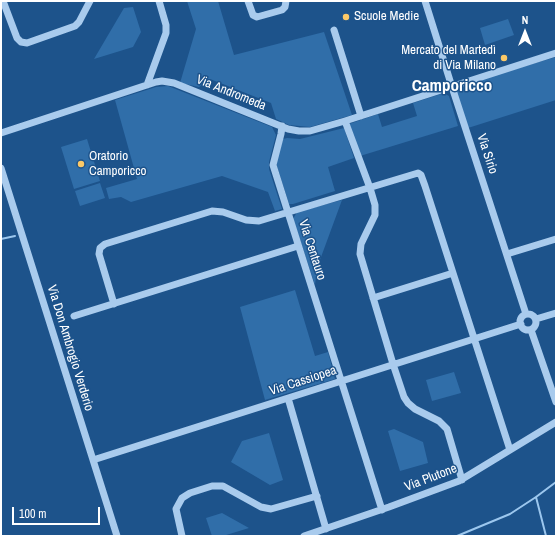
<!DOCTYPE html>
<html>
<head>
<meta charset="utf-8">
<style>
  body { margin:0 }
  #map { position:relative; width:557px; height:537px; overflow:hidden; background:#1d538b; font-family:"Archivo Narrow",sans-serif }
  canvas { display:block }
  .frame { position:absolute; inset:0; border:2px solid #fff; pointer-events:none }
  .north { position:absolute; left:505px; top:12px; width:40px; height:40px; -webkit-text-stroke:3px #1d538b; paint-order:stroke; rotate:0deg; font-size:11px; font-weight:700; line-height:16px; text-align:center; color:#fff }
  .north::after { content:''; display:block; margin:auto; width:14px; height:18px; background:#fff; clip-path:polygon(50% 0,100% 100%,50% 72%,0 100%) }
  .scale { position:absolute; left:12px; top:507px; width:88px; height:18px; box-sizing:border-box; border:2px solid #fff; border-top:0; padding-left:5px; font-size:12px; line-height:14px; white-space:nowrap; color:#fff; -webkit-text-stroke:3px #1d538b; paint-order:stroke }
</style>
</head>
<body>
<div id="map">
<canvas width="557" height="537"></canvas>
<div class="frame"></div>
<div class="north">N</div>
<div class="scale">100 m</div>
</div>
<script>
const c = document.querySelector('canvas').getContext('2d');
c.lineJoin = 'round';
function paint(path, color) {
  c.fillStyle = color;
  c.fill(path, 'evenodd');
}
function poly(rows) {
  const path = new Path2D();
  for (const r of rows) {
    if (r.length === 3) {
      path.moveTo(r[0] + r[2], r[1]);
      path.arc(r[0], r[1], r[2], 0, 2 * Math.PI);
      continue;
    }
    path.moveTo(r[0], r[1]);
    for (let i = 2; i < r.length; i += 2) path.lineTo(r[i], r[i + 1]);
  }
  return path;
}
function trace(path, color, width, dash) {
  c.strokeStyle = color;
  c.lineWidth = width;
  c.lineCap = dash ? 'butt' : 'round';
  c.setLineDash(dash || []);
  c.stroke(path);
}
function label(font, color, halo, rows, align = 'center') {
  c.font = font + ' "Archivo Narrow",sans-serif';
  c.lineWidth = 3;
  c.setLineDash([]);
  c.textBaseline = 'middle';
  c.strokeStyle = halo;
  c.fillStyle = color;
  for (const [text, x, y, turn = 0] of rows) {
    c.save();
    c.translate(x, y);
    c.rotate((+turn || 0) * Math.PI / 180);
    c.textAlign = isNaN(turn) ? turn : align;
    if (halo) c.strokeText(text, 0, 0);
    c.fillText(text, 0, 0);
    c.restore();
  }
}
const green = poly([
  [187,1,218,1,234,55,324,32,352,115,310,127,289,125,276,119,271,103,210,79,199,87,180,83,196,29],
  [133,7,141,32,133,47,94,59,124,8],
  [508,19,514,35,485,45,480,28],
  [556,57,556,100,468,128,454,87],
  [168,86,272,127,276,135,269,162,269,169,282,209,275,211,268,192,222,176,131,202,121,197,109,199,106,188,137,179,115,100,156,87],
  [444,93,449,96,458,126,360,156,349,124,378,114,382,127,417,116,413,103],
  [344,128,354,158,328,167,335,191,293,204,289,204,276,163,283,139,287,138,300,139],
  [87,139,100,181,74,189,61,147],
  [100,183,105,198,80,206,75,191],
  [342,200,317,268,315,285,293,219,297,212],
  [295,290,315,356,328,352,335,379,265,400,240,307],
  [454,372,461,393,432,401,426,380],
  [394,429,423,442,428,463,400,471,388,431],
  [269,433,283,480,270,485,231,462,242,441],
  [222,513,249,528,223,536,212,536,206,518]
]);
const stream = poly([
  [1,239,15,236],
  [536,497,546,536],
  [457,536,510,514,536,497,556,482]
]);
const minor = poly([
  [3,1,17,38,21,42,27,43,75,26,79,22,90,1],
  [248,1,253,15,257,17,282,10,285,7,286,1],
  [425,1,452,87,526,314],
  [334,30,361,116],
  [147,85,166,33,166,25,159,1],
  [345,121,370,188,375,205,375,215,361,244,360,254,393,364,404,397,408,403,415,409,439,421,447,429,462,480],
  [282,126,281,134,273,165,382,510],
  [1,133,156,82,162,81,174,83,288,129,299,131,310,131,345,121,556,53],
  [1,168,117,536],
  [507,254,556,239],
  [373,298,453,273],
  [114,304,99,254,100,248,105,244,212,211,223,212,246,220,259,221,418,173,421,175,425,186,510,450],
  [528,322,8],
  [74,316,298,246],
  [536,319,556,313],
  [531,330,556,402],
  [288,398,326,529],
  [93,460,521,324],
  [182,536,176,509,182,498,190,493,212,486,223,486,261,507,271,509,317,496],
  [304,536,389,507,459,481,556,422]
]);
const markers = [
  [346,17,4,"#fcc967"],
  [504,58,4,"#fcc967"],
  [81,164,4,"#fcc967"]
];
const poiNames = [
  ["Scuole Medie",354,17],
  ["Mercato del Martedì",496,51,"right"],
  ["di Via Milano",496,66,"right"],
  ["Oratorio",89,157],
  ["Camporicco",89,172]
];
const streetNames = [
  ["Via Andromeda",231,93,22],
  ["Via Sirio",487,154,72],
  ["Via Centauro",312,250,72],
  ["Via Don Ambrogio Verderio",70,348,73],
  ["Via Cassiopea",303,381,-18],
  ["Via Plutone",431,478,-21]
];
const districtNames = [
  ["Camporicco",452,86]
];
paint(green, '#306ea9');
trace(stream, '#9cc7ee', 2);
trace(minor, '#a9cbed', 7);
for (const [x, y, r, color] of markers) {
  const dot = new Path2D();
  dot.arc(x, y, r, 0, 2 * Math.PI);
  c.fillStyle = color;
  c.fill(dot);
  trace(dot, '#1d538b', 1.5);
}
label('13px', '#fff', '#1d538b', poiNames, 'left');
label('13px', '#fff', '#1d538b', streetNames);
label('bold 17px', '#fff', '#1d538b', districtNames);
</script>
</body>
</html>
